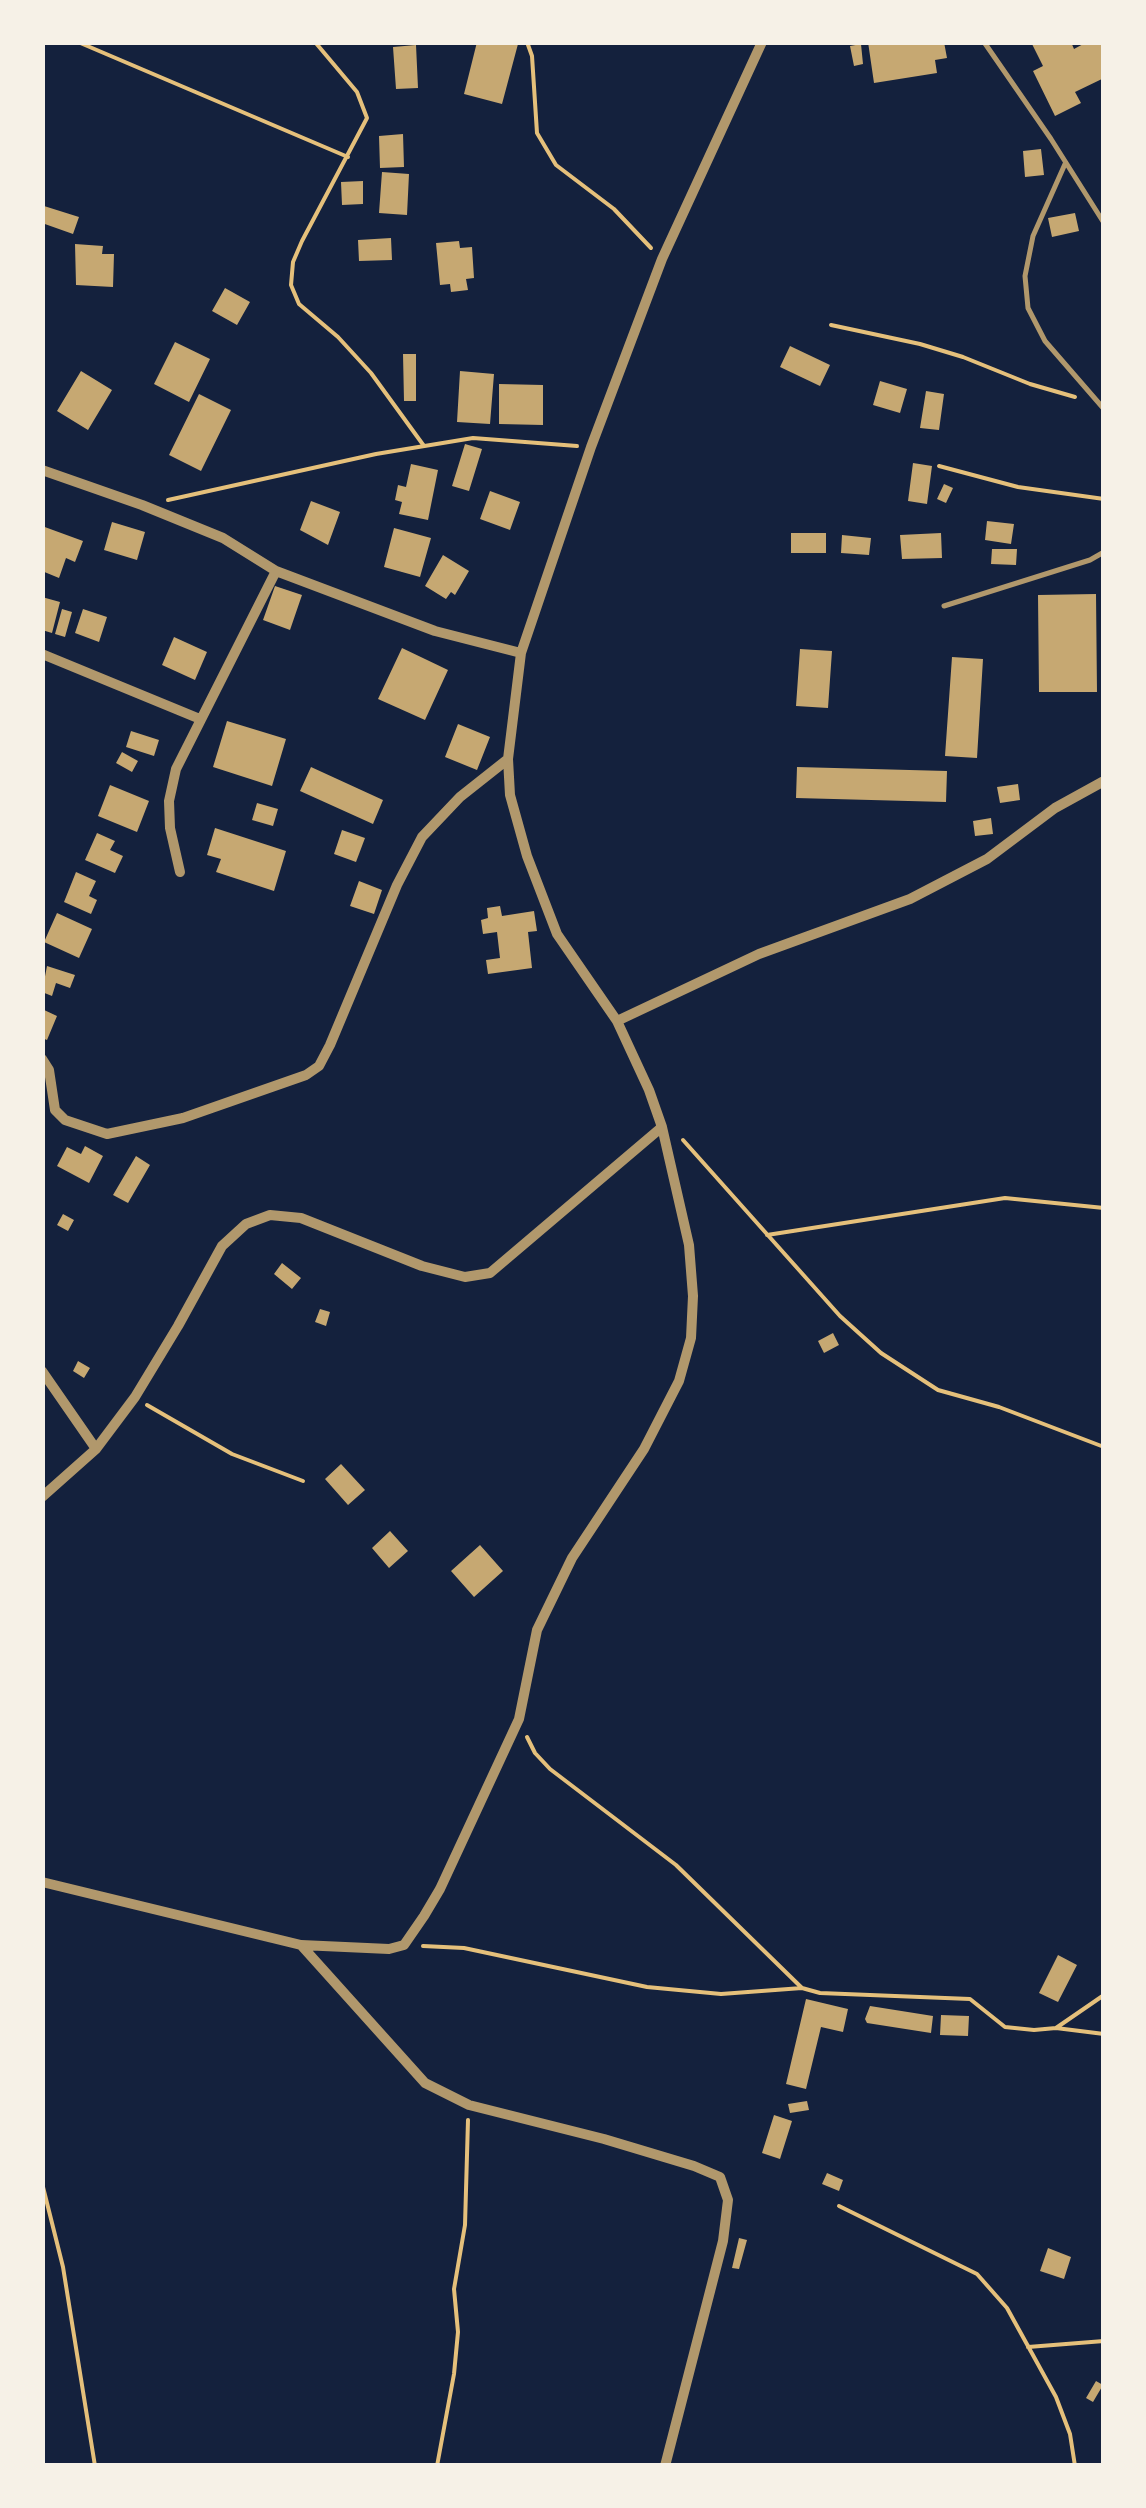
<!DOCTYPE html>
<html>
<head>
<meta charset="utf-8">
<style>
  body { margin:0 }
  #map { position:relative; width:1146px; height:2508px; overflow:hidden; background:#14213d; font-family:"Public Sans",sans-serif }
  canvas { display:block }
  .frame { position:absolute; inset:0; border:45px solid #f6f1e7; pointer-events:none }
</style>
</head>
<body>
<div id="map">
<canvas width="1146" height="2508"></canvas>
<div class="frame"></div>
</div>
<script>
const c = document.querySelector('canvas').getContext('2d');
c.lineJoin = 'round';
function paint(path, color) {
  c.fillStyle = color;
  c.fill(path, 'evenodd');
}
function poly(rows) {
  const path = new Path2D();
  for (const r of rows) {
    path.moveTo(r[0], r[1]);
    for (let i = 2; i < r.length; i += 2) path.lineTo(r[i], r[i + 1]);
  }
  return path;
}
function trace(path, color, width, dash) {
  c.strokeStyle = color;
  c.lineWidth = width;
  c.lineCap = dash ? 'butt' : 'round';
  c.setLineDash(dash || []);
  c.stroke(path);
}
const building = poly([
  [477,42,518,44,502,104,464,94],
  [868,42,944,42,947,58,935,60,937,73,874,83],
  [1031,42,1071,42,1074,49,1087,42,1104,42,1104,78,1075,92,1081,103,1055,116,1033,71,1043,66],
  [861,44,863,64,854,66,850,46],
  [416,45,418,88,396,89,393,47],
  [403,134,404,167,380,168,379,136],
  [1041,149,1044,175,1025,177,1023,151],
  [382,172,409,174,407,215,379,213],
  [363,181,363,204,342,205,341,182],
  [44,206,79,217,73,234,42,223],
  [1075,213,1079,231,1052,237,1048,218],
  [391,238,392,260,359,261,358,240],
  [459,241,460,248,472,247,474,278,466,279,468,290,451,292,450,284,440,285,436,243],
  [75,244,103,246,102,254,114,254,113,287,76,285],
  [225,288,250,302,237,325,212,311],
  [175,342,210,359,189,402,154,384],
  [790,346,830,365,820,386,780,367],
  [403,354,416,354,416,401,404,401],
  [81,371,112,390,88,430,57,411],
  [460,371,494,374,490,424,457,422],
  [880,381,907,389,900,413,873,405],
  [499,384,543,385,543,425,499,424],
  [926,391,944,394,939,430,920,428],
  [199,394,231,410,201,471,169,455],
  [465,444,482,449,469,491,452,486],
  [913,463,932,466,927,504,908,501],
  [411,464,438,470,428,520,399,514,402,502,395,500,398,485,406,487],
  [944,484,953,488,946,503,937,499],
  [490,491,520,502,510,530,480,519],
  [311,501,340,512,328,545,300,530],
  [987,521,1014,524,1011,544,985,540],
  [112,522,145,532,137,560,104,550],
  [42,526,83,541,75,562,66,558,59,578,42,571],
  [394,528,431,538,420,577,384,567],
  [791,533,826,533,826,553,791,553],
  [941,533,942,558,902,559,900,535],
  [842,535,871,538,869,555,841,553],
  [992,549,1017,549,1016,565,991,564],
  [443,555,469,571,455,595,451,592,446,599,425,586],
  [275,586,302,595,290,630,263,620],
  [1096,594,1097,692,1039,692,1038,595],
  [42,597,60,602,52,633,42,630],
  [62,609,72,612,65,637,55,634],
  [83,609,107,617,99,642,75,633],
  [174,637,207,652,195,680,162,665],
  [402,648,448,670,425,720,378,699],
  [800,649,832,651,828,708,796,706],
  [952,657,983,659,977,758,945,756],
  [227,721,286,739,272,786,213,767],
  [458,724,490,737,477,770,445,757],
  [131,731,159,740,154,756,126,747],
  [122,752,138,761,132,772,116,763],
  [311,767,383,800,373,824,300,791],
  [797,767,947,771,946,802,796,798],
  [1018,784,1020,800,1000,803,997,787],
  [110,785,149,801,137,832,98,816],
  [257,803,278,809,273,826,252,820],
  [991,818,993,834,975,836,973,821],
  [215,828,286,851,274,891,216,872,221,859,207,855],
  [342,830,365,838,356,862,334,854],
  [97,833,115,841,110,850,123,856,115,873,85,860],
  [76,872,96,881,89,896,97,900,91,914,64,902],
  [359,881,382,890,374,914,350,906],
  [500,906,502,916,534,911,537,931,528,932,532,968,488,974,486,960,500,958,497,932,483,934,481,920,488,918,487,908],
  [57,913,92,929,79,958,44,942],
  [47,966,75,975,70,988,56,983,52,996,42,992],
  [42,1009,57,1016,47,1040,42,1038],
  [85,1146,103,1156,89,1183,57,1166,67,1147,81,1154],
  [136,1156,150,1165,128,1203,113,1195],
  [63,1214,74,1220,68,1231,57,1225],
  [282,1263,301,1278,292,1289,274,1274],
  [320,1309,330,1312,326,1326,315,1322],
  [833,1333,839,1345,824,1353,818,1341],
  [78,1361,90,1368,84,1378,73,1371],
  [341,1464,365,1490,348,1505,325,1479],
  [390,1531,408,1551,389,1568,372,1548],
  [480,1545,503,1571,474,1597,451,1571],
  [1058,1955,1077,1965,1058,2002,1039,1993],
  [806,1999,848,2009,843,2032,821,2027,806,2089,786,2084],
  [870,2006,933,2016,931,2033,867,2023,865,2019],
  [941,2015,969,2016,968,2036,940,2035],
  [807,2101,809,2110,790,2113,788,2104],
  [774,2115,792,2121,780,2159,762,2153],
  [827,2173,843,2180,839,2191,822,2184],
  [739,2238,747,2240,739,2269,732,2268],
  [1048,2248,1071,2257,1064,2279,1040,2271],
  [1096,2381,1103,2385,1093,2402,1086,2398]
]);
const path = poly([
  [78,42,348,157],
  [315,42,357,92,367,118,302,241,293,262,291,285,299,304,338,337,371,373,424,446],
  [527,42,532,56,537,133,556,165,614,209,651,248],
  [831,325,920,344,963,357,1030,384,1075,397],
  [939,466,1018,487,1104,499],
  [168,500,376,454,473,438,577,446],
  [683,1140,840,1316,881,1353,938,1390,999,1407,1104,1447],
  [767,1235,1005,1198,1104,1208],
  [147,1405,232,1454,303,1481],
  [527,1737,535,1753,550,1769,676,1865,802,1988],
  [423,1946,464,1948,647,1987,721,1994,802,1988,820,1993,970,1999,1005,2027,1034,2030,1056,2028,1104,1995],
  [1056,2028,1104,2034],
  [42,2183,63,2267,95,2466],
  [839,2206,977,2274,1007,2308,1056,2397,1070,2434,1075,2466],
  [1028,2347,1104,2341],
  [437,2466,454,2374,458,2332,454,2289,465,2225,468,2120]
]);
const service = poly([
  [984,42,1051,139,1104,223],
  [1065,164,1033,236,1025,276,1028,308,1045,341,1104,409],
  [944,606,1090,560,1104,552]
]);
const minor = poly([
  [42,470,142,505,223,538,276,571,435,631,521,653],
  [42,654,200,719],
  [180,872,170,828,169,801,176,769,276,571],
  [617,1021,759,954,910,899,987,859,1055,808,1104,781],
  [42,1059,49,1070,55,1110,65,1120,107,1134,183,1118,306,1075,319,1066,330,1045,397,885,422,837,460,797,508,759],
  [42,1371,96,1449],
  [42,1497,96,1449,135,1397,178,1326,222,1246,246,1224,270,1215,301,1218,422,1266,465,1277,490,1273,662,1127],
  [42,1882,301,1945,425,2083,469,2105,604,2139,694,2166,720,2177,728,2200,723,2241,665,2466],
  [301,1945,389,1949,404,1945,424,1916,440,1889,519,1719,537,1630,572,1558,644,1449,679,1381,691,1338,693,1296,689,1245,662,1127,649,1090,617,1021,557,934,527,856,510,795,508,759,521,653,591,447,662,259,762,42]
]);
paint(building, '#c6a872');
trace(path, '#e5c07b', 4);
trace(service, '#b1986c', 5);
trace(minor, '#b1986c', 10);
</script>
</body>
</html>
